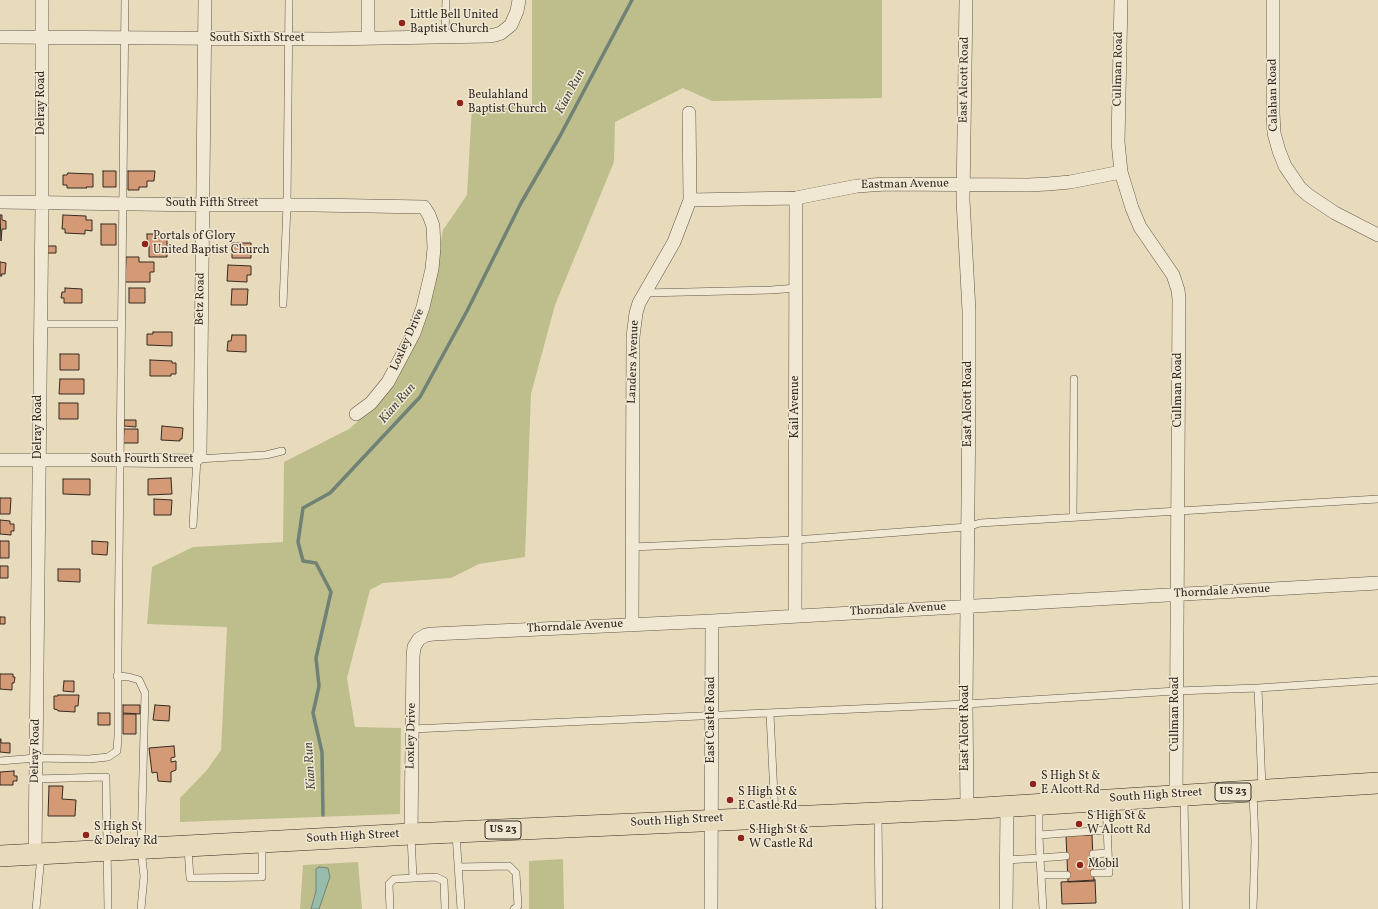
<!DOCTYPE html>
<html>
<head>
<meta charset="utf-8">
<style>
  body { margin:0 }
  canvas { display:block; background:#e8dbbc }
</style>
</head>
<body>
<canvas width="1378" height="909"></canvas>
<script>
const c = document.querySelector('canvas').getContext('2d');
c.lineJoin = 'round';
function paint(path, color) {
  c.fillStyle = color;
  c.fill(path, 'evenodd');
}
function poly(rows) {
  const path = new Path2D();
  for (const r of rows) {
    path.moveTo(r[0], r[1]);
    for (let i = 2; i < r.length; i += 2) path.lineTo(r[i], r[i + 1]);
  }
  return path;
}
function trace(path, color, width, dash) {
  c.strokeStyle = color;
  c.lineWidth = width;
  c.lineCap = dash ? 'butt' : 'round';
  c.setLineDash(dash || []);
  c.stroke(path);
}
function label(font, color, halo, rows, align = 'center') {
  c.font = font + ' Vollkorn,serif';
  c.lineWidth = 3;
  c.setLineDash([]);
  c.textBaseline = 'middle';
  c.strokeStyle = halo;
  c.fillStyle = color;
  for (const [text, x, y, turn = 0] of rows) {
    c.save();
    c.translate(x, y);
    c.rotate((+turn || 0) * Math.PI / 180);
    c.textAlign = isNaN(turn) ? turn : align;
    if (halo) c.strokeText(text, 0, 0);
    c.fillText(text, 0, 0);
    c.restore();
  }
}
const green = poly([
  [532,0,882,0,882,98,712,101,683,88,615,122,614,162,555,305,531,394,525,557,479,564,451,578,383,583,370,590,347,678,355,727,401,728,400,814,180,822,180,798,207,770,221,750,227,627,147,624,152,567,193,547,283,542,284,462,349,429,380,402,432,294,443,230,467,195,472,106,532,104],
  [563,859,564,909,529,909,529,861],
  [358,862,362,909,300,909,303,865]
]);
const water = poly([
  [319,867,328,868,330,877,319,909,311,909,316,891,316,869,319,867]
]);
const stream = poly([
  [323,815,322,752,313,713,319,686,316,658,331,592,316,563,303,561,298,542,303,508,330,493,420,397,467,311,521,203,560,136,632,0]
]);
const building = poly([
  [103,171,116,171,116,187,103,187,103,171],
  [128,171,155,171,154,181,147,181,147,187,139,187,139,190,128,190,128,171],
  [68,173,93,174,93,187,86,187,87,188,67,188,67,185,63,185,63,175,67,175,68,173],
  [0,215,2,215,2,220,6,221,6,229,2,229,1,241,0,215],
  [63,215,86,216,86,220,92,220,92,231,85,230,85,234,65,233,65,229,62,229,63,215],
  [101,224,116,224,116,245,101,245,101,224],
  [147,234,167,234,167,257,149,257,149,243,147,243,147,234],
  [232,243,251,243,251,258,232,258,232,243],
  [47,246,56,246,56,253,47,253,47,246],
  [126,257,139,257,139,262,154,262,154,272,150,272,150,282,125,282,126,257],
  [0,262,6,263,5,274,1,274,2,276,0,276,0,262],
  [228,265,251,266,251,275,247,275,247,282,227,281,228,265],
  [65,288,82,289,82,303,64,303,64,298,61,298,62,292,65,292,65,288],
  [129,288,145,288,145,303,129,303,129,288],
  [232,289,248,289,247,305,231,305,232,289],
  [153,332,172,332,172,346,147,345,147,334,153,334,153,332],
  [232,335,246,335,246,352,227,351,228,341,231,341,232,335],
  [60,354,79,354,79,370,60,370,60,354],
  [150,360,172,361,172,363,176,363,176,374,171,374,171,376,150,376,150,360],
  [60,379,84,379,84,394,59,394,60,379],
  [59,403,78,403,78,419,59,419,59,403],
  [124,420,136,420,136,427,124,426,124,420],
  [162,426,183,428,182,439,180,439,180,441,161,440,162,426],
  [124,429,138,429,138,443,123,443,124,429],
  [171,478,172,494,148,495,148,479,171,478],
  [63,479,90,479,90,495,63,494,63,479],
  [0,498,11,498,10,514,0,514,0,498],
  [154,499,172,500,171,515,154,515,154,499],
  [0,520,10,521,10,524,14,524,14,531,11,531,11,535,0,534,0,520],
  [0,541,9,541,9,558,0,558,0,541],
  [92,541,108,542,107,555,92,554,92,541],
  [0,566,8,566,8,578,0,578,0,566],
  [58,569,80,569,80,582,58,581,58,569],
  [0,617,5,617,5,624,0,624,0,617],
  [0,674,13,674,13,677,15,677,14,683,12,683,12,690,0,689,0,674],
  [64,681,74,681,74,692,63,691,64,681],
  [58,695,79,695,78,706,75,706,75,712,58,711,58,710,54,709,54,696,58,696,58,695],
  [123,705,140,705,140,714,123,713,123,705],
  [155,705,170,706,169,721,153,720,155,705],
  [98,713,110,713,110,725,98,725,98,713],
  [123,714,136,714,136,734,123,734,123,714],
  [0,739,1,739,1,743,10,743,10,753,0,752,0,739],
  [174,746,175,757,171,758,171,762,176,761,176,770,171,772,171,782,158,781,157,772,152,773,149,748,174,746],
  [14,771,14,776,17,776,17,781,13,781,13,785,0,785,0,772,14,771],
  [49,786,63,786,62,799,76,800,75,816,48,816,49,786],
  [1092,835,1094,881,1068,882,1066,836,1092,835],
  [1095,880,1096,903,1062,904,1061,882,1095,880]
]);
const service = poly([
  [445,37,446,0],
  [644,293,771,290,797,288],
  [283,304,287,205,289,0],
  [40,324,121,324],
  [1073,517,1074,379],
  [193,525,197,459,266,455,282,451],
  [632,547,795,540,967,527,980,523,1378,499],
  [117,676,129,677,139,680,145,693,141,849,144,876,141,909],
  [1258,688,1378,680],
  [770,714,775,816],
  [412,729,966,704,1176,691,1258,688,1262,788],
  [0,761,36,758,89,759,108,757,117,751,118,736,118,652,125,0],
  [35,779,106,777,108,909],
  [1184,797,1186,909],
  [1039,807,1039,835,1107,830],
  [878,815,879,906],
  [456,834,461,909],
  [411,836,413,878],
  [188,848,190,878,262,877,262,843],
  [1093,854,1108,853],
  [1006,860,1040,858,1039,835],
  [458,867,509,866,516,873,518,906,514,909],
  [1094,873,1109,873,1106,802],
  [1041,875,1067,875],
  [36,909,41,856],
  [390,909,389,884,394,879,436,877,444,881,445,909],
  [1043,909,1040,858,1066,856],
  [1253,909,1255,841,1253,793]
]);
const minor = poly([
  [966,0,963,200,969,311,969,400,966,704,967,809],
  [1121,0,1118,142,1121,172,1132,208,1140,227,1173,275,1178,290,1179,299,1176,795],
  [1273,0,1273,113,1274,133,1279,151,1285,166,1300,188,1308,195,1335,213,1378,235],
  [0,37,328,39,489,36,495,35,501,33,511,25,517,11,519,0],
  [368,38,368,0],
  [690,200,796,198,857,186,886,184,1028,185,1048,184,1070,182,1121,172],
  [0,202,203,205,314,205,424,207,429,215,433,226,434,248,432,269,423,307,414,333,388,382,371,403,356,414],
  [0,460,120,460,192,461,197,459,200,454,205,0],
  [795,616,796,198],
  [632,625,633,337,636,313,639,303,674,242,690,200,689,113],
  [411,834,413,656,414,647,419,639,426,635,433,634,712,621,1378,583],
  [35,854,42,203,42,0],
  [711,909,712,621],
  [1006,909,1007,806]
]);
const primary = poly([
  [0,856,411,834,967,809,1378,783]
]);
const markers = [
  [402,23,4,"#8f2418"],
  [460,103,4,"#8f2418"],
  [145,244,4,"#8f2418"],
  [1033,784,4,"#8f2418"],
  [730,800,4,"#8f2418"],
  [1079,824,4,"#8f2418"],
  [86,835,4,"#8f2418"],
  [741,838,4,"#8f2418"],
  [1080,865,4,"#8f2418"]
];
const shields = [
  [1233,792,36],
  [503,830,36]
];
const shieldNames = [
  ["US 23",1233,792],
  ["US 23",503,830]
];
const poiNames = [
  ["Little Bell United",410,16],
  ["Baptist Church",410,30],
  ["Beulahland",468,96],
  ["Baptist Church",468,110],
  ["Portals of Glory",153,237],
  ["United Baptist Church",153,251],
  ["S High St &",1041,777],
  ["E Alcott Rd",1041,791],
  ["S High St &",738,793],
  ["E Castle Rd",738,807],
  ["S High St &",1087,817],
  ["W Alcott Rd",1087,831],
  ["S High St",94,828],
  ["& Delray Rd",94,842],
  ["S High St &",749,831],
  ["W Castle Rd",749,845],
  ["Mobil",1088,865]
];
const streetNames = [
  ["South Sixth Street",257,39],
  ["Cullman Road",1119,69,-89],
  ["East Alcott Road",965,80,-89],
  ["Calahan Road",1274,95,-91],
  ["Delray Road",42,103,-90],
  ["Eastman Avenue",905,185,-1],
  ["South Fifth Street",212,204],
  ["Betz Road",201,299,-89],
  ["Loxley Drive",408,340,-66],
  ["Landers Avenue",634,362,-88],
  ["Cullman Road",1179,390,-90],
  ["East Alcott Road",969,404,-90],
  ["Kail Avenue",796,407,-90],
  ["Delray Road",39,427,-90],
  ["South Fourth Street",142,460],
  ["Thorndale Avenue",1222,592,-3],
  ["Thorndale Avenue",898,610,-3],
  ["Thorndale Avenue",575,627,-3],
  ["Cullman Road",1176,714,-90],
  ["East Castle Road",712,720,-90],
  ["East Alcott Road",966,728,-90],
  ["Loxley Drive",412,736,-89],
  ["Delray Road",36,751,-89],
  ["South High Street",1156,796,-4],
  ["South High Street",677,821,-3],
  ["South High Street",353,837,-3]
];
const waterNames = [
  ["Kian Run",571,92,-62],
  ["Kian Run",398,404,-49],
  ["Kian Run",311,766,-94]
];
paint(green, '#bdbe8c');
paint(water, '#98bcac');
trace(water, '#708275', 1);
trace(stream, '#708275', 3.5);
paint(building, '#d49975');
trace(building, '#352a23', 1);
trace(service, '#625649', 8);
trace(minor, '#625649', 14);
trace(primary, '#352a23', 22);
trace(service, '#f0e8d3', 7);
trace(minor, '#f0e8d3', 13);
trace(primary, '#e8dbbc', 21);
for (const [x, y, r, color] of markers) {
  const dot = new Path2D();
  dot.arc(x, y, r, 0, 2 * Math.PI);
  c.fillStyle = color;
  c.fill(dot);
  trace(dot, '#f0e8d3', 1.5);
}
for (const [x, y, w] of shields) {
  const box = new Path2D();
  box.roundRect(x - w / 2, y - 9, w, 18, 3);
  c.fillStyle = '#f0e8d3';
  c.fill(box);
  trace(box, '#352a23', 1);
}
label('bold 11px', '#352a23', null, shieldNames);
label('12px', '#352a23', '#f0e8d3', poiNames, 'left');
label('12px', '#352a23', '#f0e8d3', streetNames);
label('italic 13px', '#4e4e45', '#f0e8d3', waterNames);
</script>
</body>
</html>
